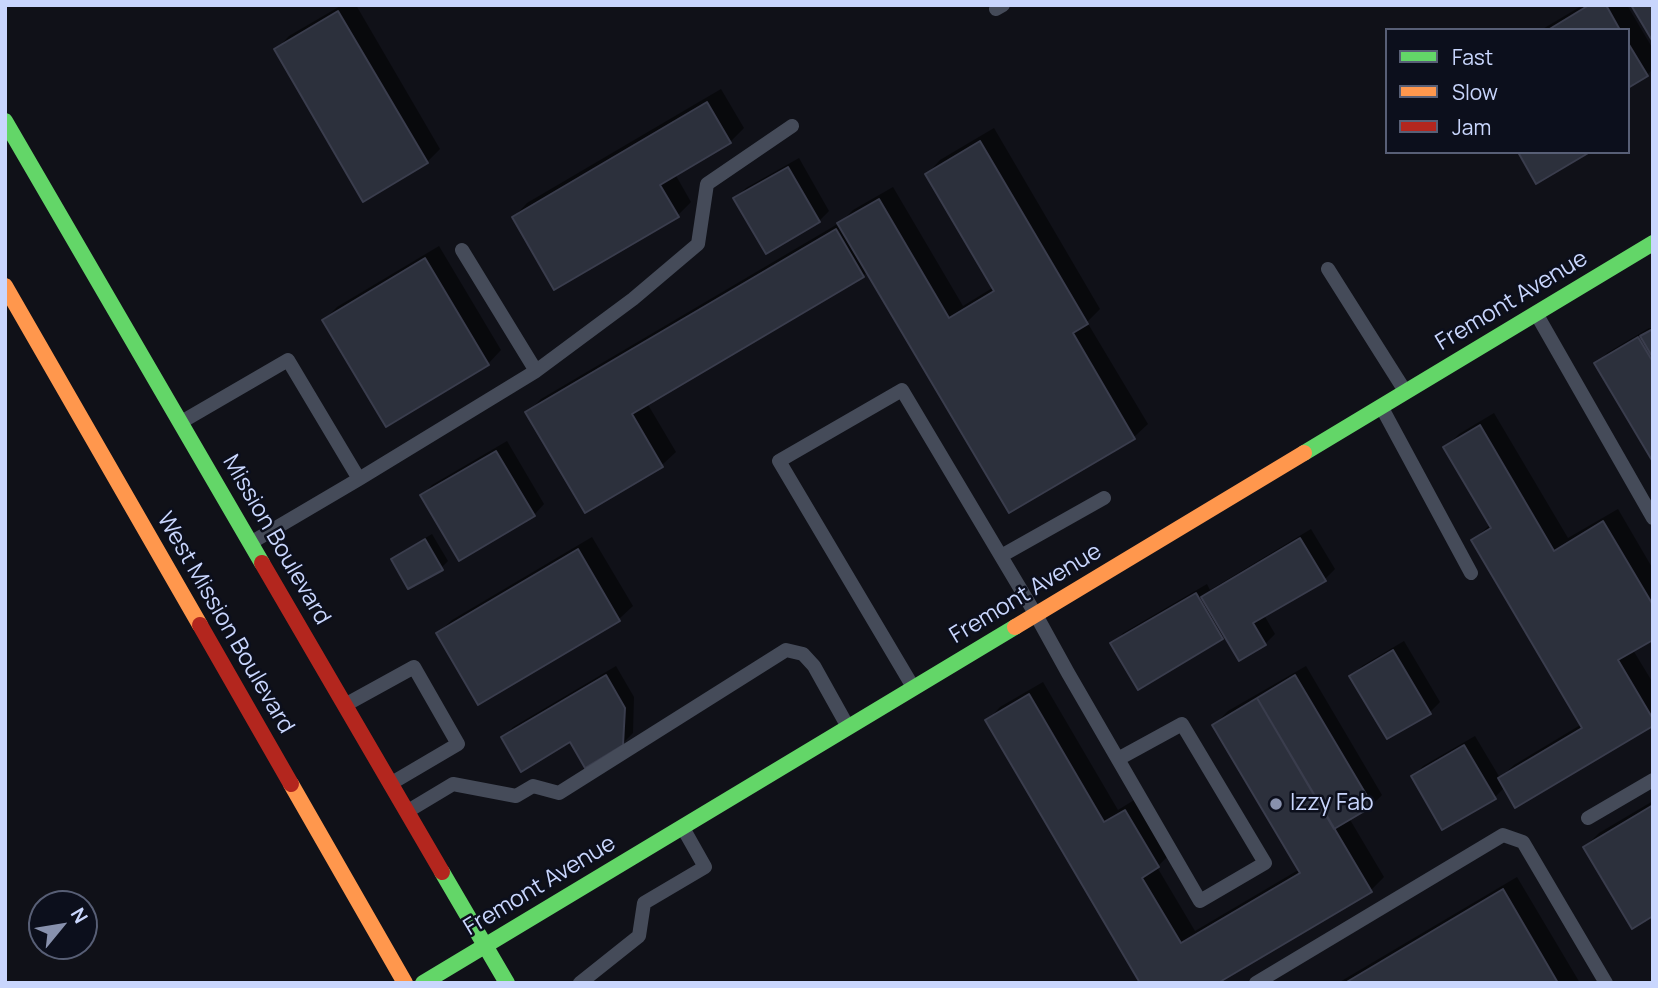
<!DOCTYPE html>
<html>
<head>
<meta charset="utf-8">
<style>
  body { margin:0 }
  #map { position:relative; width:1658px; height:988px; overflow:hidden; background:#101118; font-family:Manrope,sans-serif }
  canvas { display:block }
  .frame { position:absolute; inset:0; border:7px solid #c9d6fd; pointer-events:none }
  .legend { position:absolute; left:1385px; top:28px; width:245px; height:126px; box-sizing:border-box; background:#0c0f1c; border:2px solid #585f76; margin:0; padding:9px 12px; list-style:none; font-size:21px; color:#c9d6fd }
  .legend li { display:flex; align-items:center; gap:14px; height:35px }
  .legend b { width:35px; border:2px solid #585f76 }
  .north { position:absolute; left:28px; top:890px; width:70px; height:70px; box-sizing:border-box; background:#0c0f1c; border:2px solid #585f76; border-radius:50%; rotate:60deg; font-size:19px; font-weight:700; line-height:28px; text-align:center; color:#c9d6fd }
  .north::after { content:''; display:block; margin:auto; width:24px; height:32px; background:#8891ad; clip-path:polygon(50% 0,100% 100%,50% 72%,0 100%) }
</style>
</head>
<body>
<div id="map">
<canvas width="1658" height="988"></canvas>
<div class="frame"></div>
<ul class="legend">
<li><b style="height:9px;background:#63d668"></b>Fast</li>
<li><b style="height:9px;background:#ff974d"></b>Slow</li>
<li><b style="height:9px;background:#b3261e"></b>Jam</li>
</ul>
<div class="north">N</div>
</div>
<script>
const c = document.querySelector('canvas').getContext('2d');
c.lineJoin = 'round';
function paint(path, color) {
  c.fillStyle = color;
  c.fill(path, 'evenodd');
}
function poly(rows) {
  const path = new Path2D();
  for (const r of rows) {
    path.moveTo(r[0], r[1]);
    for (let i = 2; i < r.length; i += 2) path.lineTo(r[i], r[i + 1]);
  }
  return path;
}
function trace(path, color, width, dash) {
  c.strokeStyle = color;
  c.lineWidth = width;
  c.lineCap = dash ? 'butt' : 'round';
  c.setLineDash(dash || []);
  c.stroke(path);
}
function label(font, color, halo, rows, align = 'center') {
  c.font = font + ' Manrope,sans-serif';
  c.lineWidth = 5;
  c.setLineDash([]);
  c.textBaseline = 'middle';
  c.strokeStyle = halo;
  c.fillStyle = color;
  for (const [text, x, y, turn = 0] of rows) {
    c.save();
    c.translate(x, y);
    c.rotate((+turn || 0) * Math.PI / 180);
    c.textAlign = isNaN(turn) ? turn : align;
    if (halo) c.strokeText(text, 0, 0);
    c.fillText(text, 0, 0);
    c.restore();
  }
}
const shadow = poly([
  [342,5,356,5,440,149,427,162,276,50,289,36],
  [1583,5,1627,5,1653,49,1653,69,1647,75,1628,86,1628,30,1541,30],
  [721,89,744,128,730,142,675,174,691,202,678,215,514,217,527,203],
  [994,128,1100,309,1087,322,1148,424,1134,437,1009,511,868,271,863,276,647,403,676,452,662,465,586,511,527,413,541,399,841,222,853,210,893,187,963,306,994,287,927,174,940,160],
  [799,158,829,211,819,221,736,198,746,188],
  [439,246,501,350,488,364,324,320,337,307],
  [1649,328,1653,328,1653,459,1597,364,1607,353],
  [1494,413,1568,538,1618,509,1653,569,1653,638,1633,650,1653,683,1653,724,1505,787,1495,797,1413,777,1423,766,1475,736,1500,778,1514,765,1582,724,1473,540,1491,524,1446,447,1459,434],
  [507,441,544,504,534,515,422,496,432,485],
  [1311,529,1335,569,1325,579,1264,615,1275,634,1265,644,1225,635,1222,638,1113,644,1123,633,1207,584,1210,590],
  [432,534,448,561,441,568,393,559,400,553],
  [592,537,633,606,619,619,479,702,438,633,452,620],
  [1404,641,1440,702,1430,712,1388,737,1352,676,1362,666],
  [616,666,634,697,633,733,622,744,571,740,503,738,513,727],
  [1306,666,1382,795,1372,805,1349,818,1384,877,1371,890,1215,983,987,721,1000,707,1043,682,1118,810,1139,797,1172,852,1157,867,1195,931,1300,869,1214,725,1228,711],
  [1653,801,1653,914,1585,847,1599,833],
  [1517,877,1580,983,1338,983]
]);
const building = poly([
  [1589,5,1606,5,1620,30,1548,30,1589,5],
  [1631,5,1653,5,1653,42,1631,5],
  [338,11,428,163,363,202,274,49,338,11],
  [1628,43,1648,76,1628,88,1628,43],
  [707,102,731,143,660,185,679,217,554,290,512,217,707,102],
  [980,141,1088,324,1073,333,1135,439,1009,513,837,223,879,199,949,318,994,291,925,174,980,141],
  [1518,152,1590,152,1536,184,1518,152],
  [788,167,820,222,766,254,733,198,788,167],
  [836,229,864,277,632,414,663,467,585,513,525,412,836,229],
  [425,258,489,365,386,427,322,320,425,258],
  [1653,329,1653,358,1640,336,1653,329],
  [1638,337,1653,362,1653,462,1594,363,1638,337],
  [1480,425,1554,551,1603,521,1653,605,1653,640,1618,660,1653,719,1653,726,1515,808,1498,778,1582,728,1471,540,1491,528,1443,447,1480,425],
  [496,451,535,516,459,561,420,495,496,451],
  [1300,538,1326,581,1253,623,1266,645,1239,661,1201,597,1300,538],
  [425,539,443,570,408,589,391,559,425,539],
  [578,549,620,621,478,705,436,633,578,549],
  [1196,593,1223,639,1138,690,1110,643,1196,593],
  [1393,650,1431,714,1387,739,1349,676,1393,650],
  [606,675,625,708,623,745,585,768,570,742,521,772,501,737,606,675],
  [1295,675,1373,806,1334,829,1257,698,1295,675],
  [1029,694,1104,822,1125,810,1159,867,1142,878,1181,943,1300,873,1212,725,1257,698,1372,892,1218,983,1140,983,985,720,1029,694],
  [1464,745,1496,799,1442,830,1411,776,1464,745],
  [1653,805,1653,916,1632,929,1583,847,1653,805],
  [1503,889,1558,983,1345,983,1503,889]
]);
const lane = poly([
  [996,9,1003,5],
  [462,250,536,371],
  [1328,269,1405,391],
  [1537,315,1653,518],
  [1382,408,1471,573],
  [183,421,288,360,359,479],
  [252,542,359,479,536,371,633,299,698,244,707,184,792,126],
  [1001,556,1104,498],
  [913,687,779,461,902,390,1036,615,1068,673,1200,901,1265,863,1182,724,1118,759],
  [345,705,414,667,458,744,390,784],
  [408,811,453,784,516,796,533,786,559,793,786,650,803,654,814,666,848,727],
  [1588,818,1653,780],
  [580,983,639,936,644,903,705,867,683,828],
  [1256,983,1503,835,1523,842,1606,983]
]);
const fast = poly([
  [5,121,262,563],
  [1304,453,1653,243],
  [442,872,507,983],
  [423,983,1015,627]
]);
const slow = poly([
  [5,286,200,625],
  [1015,627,1304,453],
  [291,784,405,983]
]);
const jam = poly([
  [262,563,442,872],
  [200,625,291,784]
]);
const markers = [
  [1276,804,7,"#8891ad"]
];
const streetNames = [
  ["Fremont Avenue",1512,301,-31],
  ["Mission Boulevard",276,540,60],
  ["Fremont Avenue",1026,594,-31],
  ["West Mission Boulevard",225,623,60],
  ["Fremont Avenue",540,886,-31]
];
const poiNames = [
  ["Izzy Fab",1290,804]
];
paint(shadow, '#0007');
paint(building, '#2c303c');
trace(building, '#3a3d4d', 2);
trace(lane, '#454b59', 14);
trace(fast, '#63d668', 16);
trace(slow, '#ff974d', 16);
trace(jam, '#b3261e', 16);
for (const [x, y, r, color] of markers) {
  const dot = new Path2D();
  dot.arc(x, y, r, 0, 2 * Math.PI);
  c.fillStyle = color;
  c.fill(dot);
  trace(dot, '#0c0f1c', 2.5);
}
label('23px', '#c9d6fd', '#0c0f1c', streetNames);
label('23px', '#c9d6fd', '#0c0f1c', poiNames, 'left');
</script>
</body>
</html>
